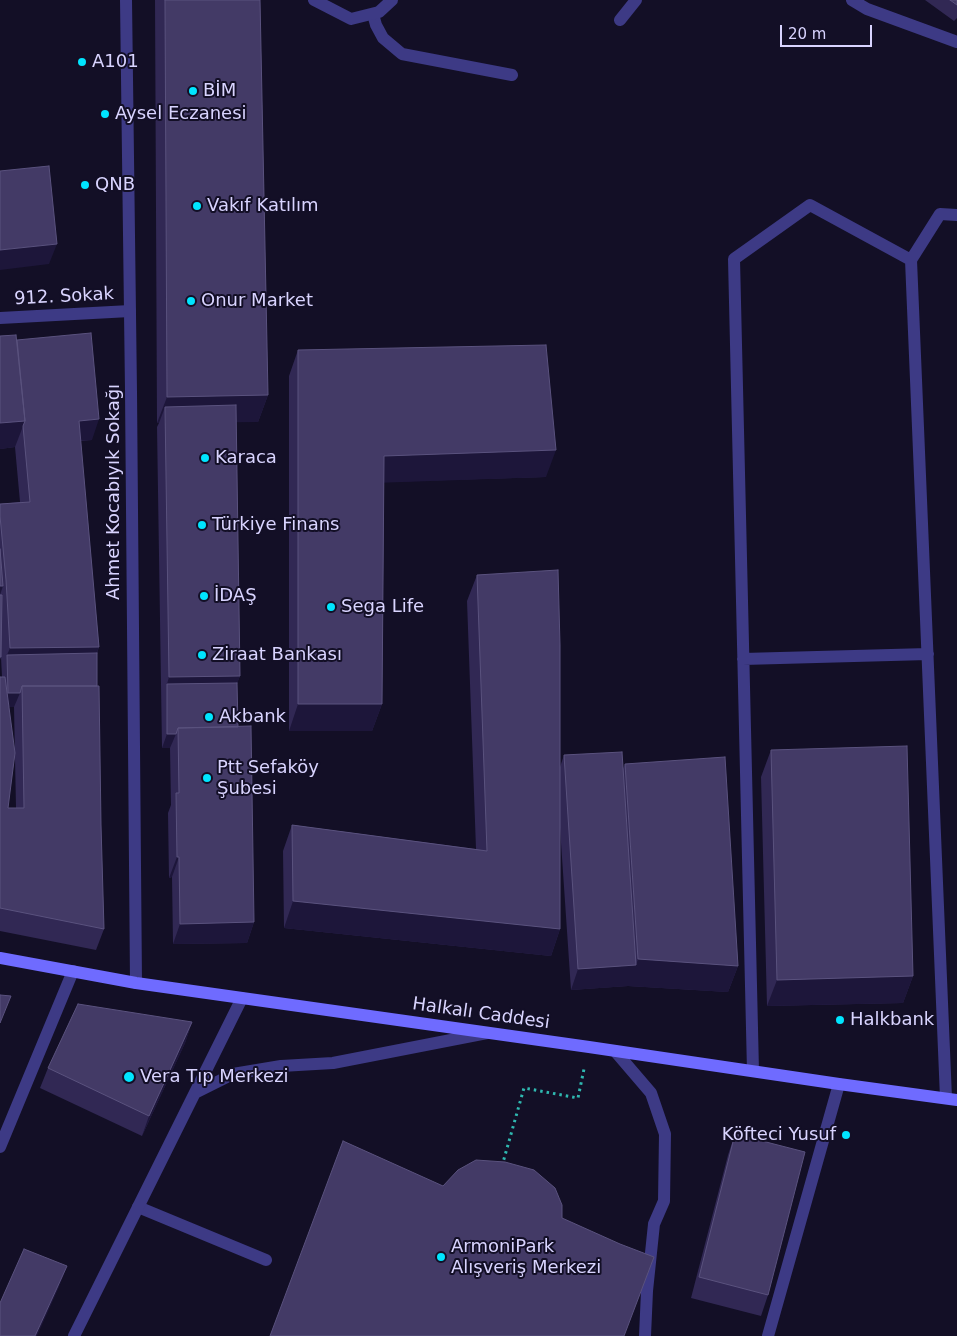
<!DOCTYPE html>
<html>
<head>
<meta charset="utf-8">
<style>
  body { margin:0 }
  #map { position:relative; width:957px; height:1336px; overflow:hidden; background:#130f26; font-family:"DejaVu Sans",sans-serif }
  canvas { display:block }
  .scale { position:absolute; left:780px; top:25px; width:92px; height:22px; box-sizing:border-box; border:2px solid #d9d4ff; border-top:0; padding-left:6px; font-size:15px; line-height:18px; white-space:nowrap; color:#d9d4ff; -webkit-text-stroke:4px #130f26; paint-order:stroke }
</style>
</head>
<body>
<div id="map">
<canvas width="957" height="1336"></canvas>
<div class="scale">20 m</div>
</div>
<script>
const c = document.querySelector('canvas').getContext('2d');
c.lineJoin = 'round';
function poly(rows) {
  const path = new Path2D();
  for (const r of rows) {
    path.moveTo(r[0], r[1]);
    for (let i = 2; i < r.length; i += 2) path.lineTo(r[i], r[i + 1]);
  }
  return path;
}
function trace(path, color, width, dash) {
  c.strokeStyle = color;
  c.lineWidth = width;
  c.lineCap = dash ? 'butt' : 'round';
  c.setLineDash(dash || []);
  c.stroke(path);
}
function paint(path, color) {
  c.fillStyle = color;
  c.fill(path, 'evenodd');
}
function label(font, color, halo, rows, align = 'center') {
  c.font = font + ' "DejaVu Sans",sans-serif';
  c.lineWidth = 4;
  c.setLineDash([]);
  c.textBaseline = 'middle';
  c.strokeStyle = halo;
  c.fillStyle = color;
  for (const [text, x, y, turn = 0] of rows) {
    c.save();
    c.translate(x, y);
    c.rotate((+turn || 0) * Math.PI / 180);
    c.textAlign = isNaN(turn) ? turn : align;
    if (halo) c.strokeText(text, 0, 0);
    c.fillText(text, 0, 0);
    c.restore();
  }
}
const path = poly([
  [502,1166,524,1088,578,1098,584,1069]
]);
const service = poly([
  [373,14,376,25,383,38,402,54,512,75],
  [615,1051,651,1093,665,1134,664,1201,654,1224,647,1291,645,1336],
  [138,1207,266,1260]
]);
const minor = poly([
  [314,0,351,19,379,12,392,0],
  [852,0,867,9,957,42],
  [620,20,636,0],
  [0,318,130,311],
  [743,659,928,654],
  [753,1071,734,259,810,205,911,260],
  [195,1093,233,1074,281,1066,333,1063,487,1033],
  [946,1098,911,260,940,214,957,215],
  [0,1147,73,971],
  [74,1336,242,998],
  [768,1336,839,1084]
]);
const tertiary = poly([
  [126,0,131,391,136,983]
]);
const secondary = poly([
  [0,958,136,983,589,1047,839,1084,957,1100]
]);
const wall = poly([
  [155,0,260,0,268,395,258,422,236,422,240,676,237,683,238,727,254,922,247,943,173,944,172,877,169,878,168,813,171,805,170,748,162,748,157,427,159,423,157,423],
  [925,0,957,0,957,18,954,21],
  [0,336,17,340,92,440,80,441,99,647,97,653,97,686,104,929,96,950,0,931,0,677,2,677,1,657,0,660,0,504,20,502,15,447,0,449],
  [9,707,14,707,16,808,8,808],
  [298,350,546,477,384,482,382,704,372,731,289,731,289,376],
  [477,575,560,767,564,755,623,769,625,764,738,966,728,992,628,986,571,990,560,828,560,929,551,956,284,928,283,851,292,825,476,849,467,601],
  [771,750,913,976,903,1003,767,1006,761,777],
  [192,1022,185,1043,142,1136,40,1088,48,1068],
  [735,1134,768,1295,761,1316,691,1298,728,1155]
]);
const shadedWall = poly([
  [57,244,49,264,0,270,0,250],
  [268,395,258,422,165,423,165,407,159,423,157,423,167,397],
  [99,419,92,440,71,441,79,421],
  [25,421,15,447,0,449,0,423],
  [556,450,546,477,374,483,384,456],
  [0,586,3,586,0,595],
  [99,647,91,668,7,655,10,648],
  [240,676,232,697,167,684,169,677],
  [8,693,20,693,14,707,3,707],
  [298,704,382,704,372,731,289,731],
  [167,734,176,734,170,748,162,748],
  [177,857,179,857,172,877,169,878],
  [293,901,560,929,551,956,284,928],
  [254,922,247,943,173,944,180,924],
  [638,959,738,966,728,992,628,986,571,990,578,969,636,965],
  [913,976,903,1003,767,1006,777,980],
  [192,1022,185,1043,142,1136,149,1116],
  [67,1266,59,1287,37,1336,35,1336]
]);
const building = poly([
  [165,0,260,0,268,395,167,397,165,0],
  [950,0,957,0,957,5,950,0],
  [49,166,57,244,0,250,0,171,49,166],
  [91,333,99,419,79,421,99,647,10,648,6,580,0,516,0,504,30,502,23,426,25,421,17,340,91,333],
  [16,335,25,421,0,423,0,336,16,335],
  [546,345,556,450,384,456,382,704,298,704,298,350,546,345],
  [236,405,240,676,169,677,165,407,236,405],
  [0,549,3,586,0,586,0,549],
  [558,570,560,645,560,929,293,901,292,825,487,851,477,575,558,570],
  [0,595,2,595,1,657,0,657,0,595],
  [97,653,97,686,22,686,20,693,8,693,7,655,97,653],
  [0,677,5,677,15,753,8,808,24,808,22,686,99,686,101,825,104,929,0,908,0,677],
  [237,683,238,727,178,728,176,734,167,734,167,684,237,683],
  [251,726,254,922,180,924,179,857,177,857,176,793,179,793,178,728,251,726],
  [907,746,913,976,777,980,771,750,907,746],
  [622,752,636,965,578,969,564,755,622,752],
  [725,757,738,966,638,959,625,764,725,757],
  [0,995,11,996,0,1023,0,995],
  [78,1004,192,1022,149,1116,48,1068,78,1004],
  [735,1134,805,1152,768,1295,699,1277,735,1134],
  [343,1141,443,1186,458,1170,476,1160,505,1162,534,1170,555,1188,562,1205,562,1218,620,1244,654,1257,624,1336,270,1336,343,1141],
  [24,1249,67,1266,35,1336,0,1336,0,1303,24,1249]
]);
const markers = [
  [82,62,5,"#00e5ff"],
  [193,91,5,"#00e5ff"],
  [105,114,5,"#00e5ff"],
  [85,185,5,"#00e5ff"],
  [197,206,5,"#00e5ff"],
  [191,301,5,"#00e5ff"],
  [205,458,5,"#00e5ff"],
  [202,525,5,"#00e5ff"],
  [204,596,5,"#00e5ff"],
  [331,607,5,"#00e5ff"],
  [202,655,5,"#00e5ff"],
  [209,717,5,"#00e5ff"],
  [207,778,5,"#00e5ff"],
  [840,1020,5,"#00e5ff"],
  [129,1077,6,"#00e5ff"],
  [846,1135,5,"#00e5ff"],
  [441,1257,5,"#00e5ff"]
];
const poiNames = [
  ["A101",92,62],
  ["BİM",203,91],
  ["Aysel Eczanesi",115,114],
  ["QNB",95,185],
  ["Vakıf Katılım",207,206],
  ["Onur Market",201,301],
  ["Karaca",215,458],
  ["Türkiye Finans",212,525],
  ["İDAŞ",214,596],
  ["Sega Life",341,607],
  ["Ziraat Bankası",212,655],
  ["Akbank",219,717],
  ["Ptt Sefaköy",217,768],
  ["Şubesi",217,789],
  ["Halkbank",850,1020],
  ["Vera Tıp Merkezi",140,1077],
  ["Köfteci Yusuf",836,1135,"right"],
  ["ArmoniPark",451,1247],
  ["Alışveriş Merkezi",451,1268]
];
const streetNames = [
  ["912. Sokak",64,297,-3],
  ["Ahmet Kocabıyık Sokağı",114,492,-90],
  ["Halkalı Caddesi",481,1014,8]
];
trace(path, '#2fb8b0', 3, [2.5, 4]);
trace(service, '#3d3a85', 12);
trace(minor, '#3d3a85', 12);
trace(tertiary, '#3d3a85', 12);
trace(secondary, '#6f6bff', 12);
paint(wall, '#312854');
paint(shadedWall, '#1d163a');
paint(building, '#433a66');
trace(building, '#5a527e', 1);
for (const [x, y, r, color] of markers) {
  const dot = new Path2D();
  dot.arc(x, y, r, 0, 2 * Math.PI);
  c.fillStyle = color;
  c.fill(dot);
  trace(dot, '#130f26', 2);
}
label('18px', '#d9d4ff', '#130f26', poiNames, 'left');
label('18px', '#d9d4ff', '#130f26', streetNames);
</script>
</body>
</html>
